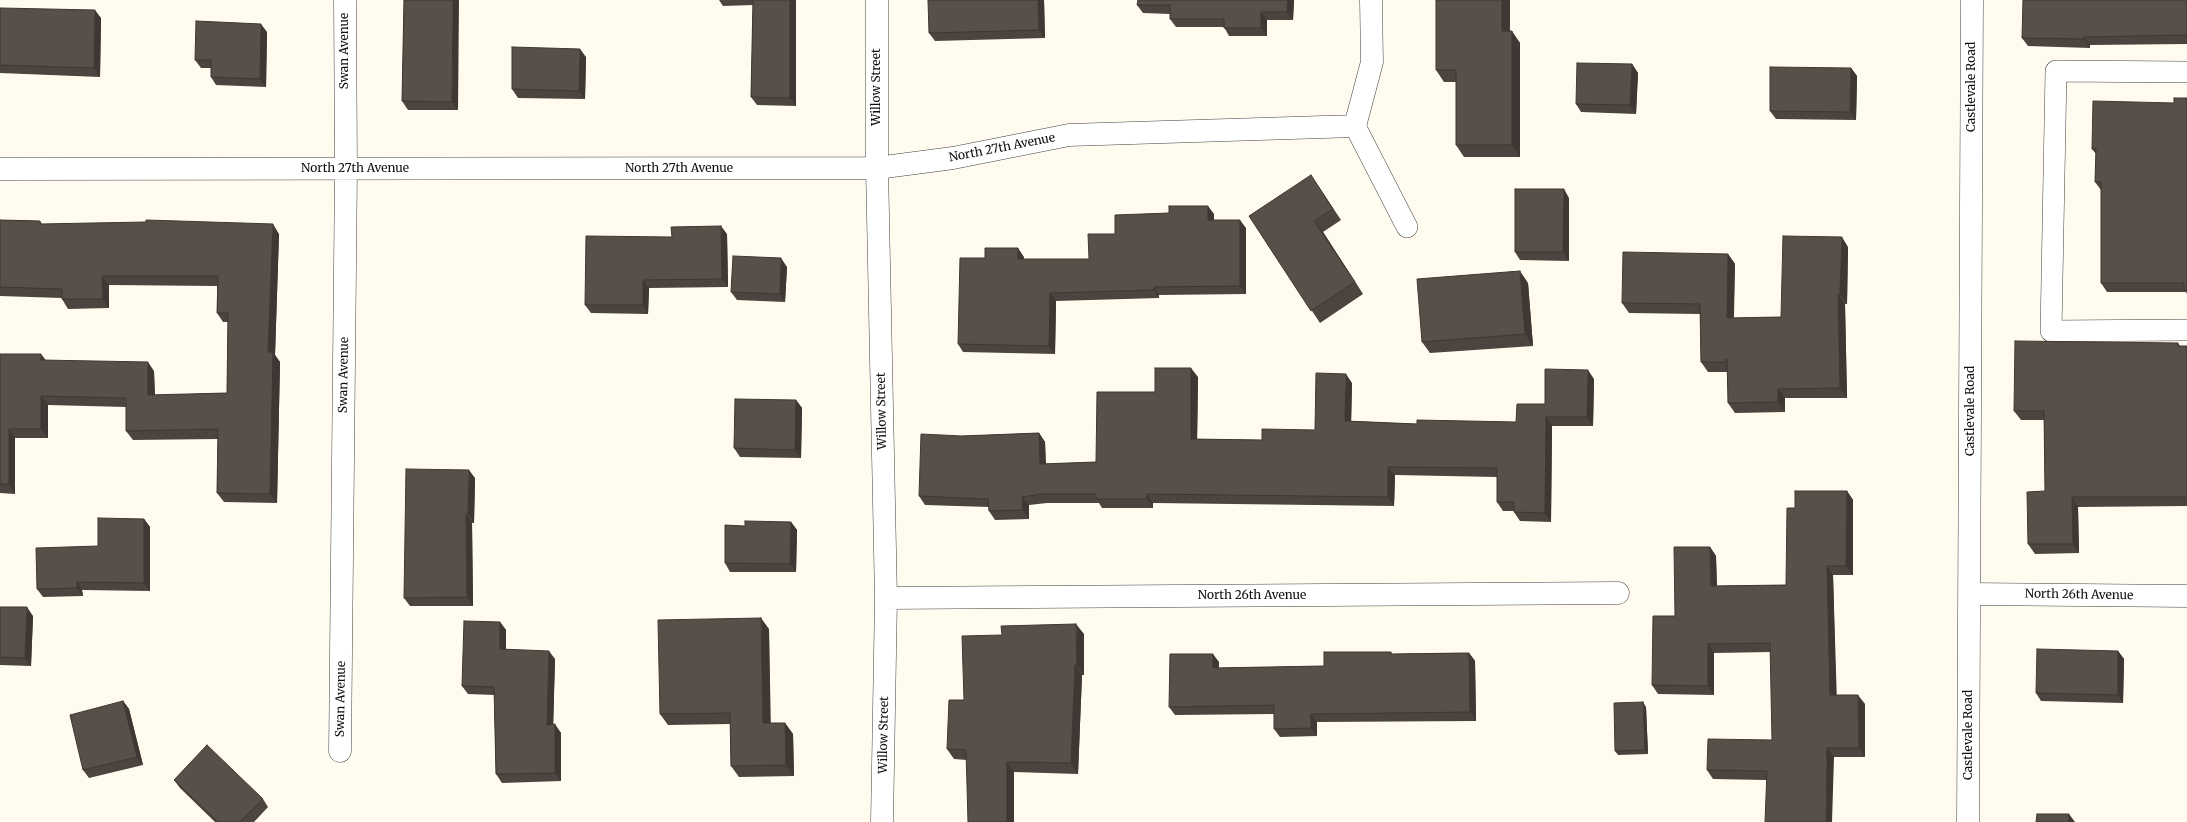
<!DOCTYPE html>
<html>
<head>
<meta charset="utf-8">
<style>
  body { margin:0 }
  canvas { display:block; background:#fffcef }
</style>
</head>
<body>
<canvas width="2187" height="822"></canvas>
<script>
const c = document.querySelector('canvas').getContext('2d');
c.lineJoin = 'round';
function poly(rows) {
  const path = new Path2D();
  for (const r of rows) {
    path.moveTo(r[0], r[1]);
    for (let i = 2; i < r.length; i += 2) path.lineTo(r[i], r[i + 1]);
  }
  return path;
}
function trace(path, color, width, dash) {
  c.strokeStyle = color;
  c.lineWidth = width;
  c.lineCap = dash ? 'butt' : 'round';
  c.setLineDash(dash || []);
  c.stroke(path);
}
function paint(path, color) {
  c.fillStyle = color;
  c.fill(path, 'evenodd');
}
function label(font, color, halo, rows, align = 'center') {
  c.font = font + ' Merriweather,serif';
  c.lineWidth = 4;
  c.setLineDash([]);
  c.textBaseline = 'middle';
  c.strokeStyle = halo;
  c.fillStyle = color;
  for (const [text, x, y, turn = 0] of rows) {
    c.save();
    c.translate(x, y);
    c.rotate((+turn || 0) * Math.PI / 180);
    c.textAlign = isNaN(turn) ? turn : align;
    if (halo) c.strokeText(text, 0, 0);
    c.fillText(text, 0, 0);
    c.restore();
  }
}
const service = poly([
  [2187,72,2056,71,2051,331,2187,330],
  [1355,126,1407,227]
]);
const minor = poly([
  [877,0,877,168,886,598,882,822],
  [0,169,877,168,953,158,1069,135,1355,126,1372,62,1371,0],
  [1970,594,2187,596],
  [886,598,1618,593],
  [340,751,346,169,345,0]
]);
const tertiary = poly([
  [1968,822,1972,0]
]);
const wall = poly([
  [404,0,458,110,408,110,402,101],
  [719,0,796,0,796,106,757,105,751,97,753,5,723,6],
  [1044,0,1045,38,935,41,929,33],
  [1138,0,1294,0,1293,20,1267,20,1267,36,1229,36,1224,27,1176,27,1170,19,1170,14,1143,13,1137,5],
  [1436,0,1510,0,1510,31,1520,43,1520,157,1464,157,1456,145,1456,82,1444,82,1436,70],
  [2187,0,2187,44,2090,45,2090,48,2028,46,2022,38],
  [0,8,101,18,100,77,0,73],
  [267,32,266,87,216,85,211,77,211,68,201,68,195,60],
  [586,57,585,99,518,98,512,89],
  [1632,64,1638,73,1636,114,1581,112,1576,104],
  [1851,68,1857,76,1856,120,1776,119,1770,111],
  [2187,98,2187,294,2186,292,2107,292,2101,283,2101,190,2095,182,2096,154,2092,149],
  [1319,187,1341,220,1323,232,1363,294,1320,323,1249,216],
  [1569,198,1569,261,1520,260,1515,252],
  [1214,214,1214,220,1246,228,1246,294,1159,295,1159,298,1056,301,1055,354,963,352,958,344,985,258,1024,257,1024,259,1089,259,1115,234],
  [0,220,40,221,42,224,279,234,275,355,280,362,277,503,224,502,217,493,218,439,133,440,126,431,126,407,48,405,48,438,15,438,15,494,0,493,0,354,46,360,154,371,155,395,227,393,228,322,223,322,217,313,217,286,109,285,109,308,68,309,62,299,62,298,0,296],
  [727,234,728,287,649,288,648,314,591,313,585,305,672,237],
  [1848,247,1847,304,1845,304,1847,398,1785,398,1785,412,1735,413,1728,403,1728,372,1708,372,1701,362,1700,314,1629,313,1622,303,1728,254,1735,264,1734,318,1781,317],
  [787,267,785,302,737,300,731,292],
  [1528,283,1533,346,1430,353,1422,342],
  [2178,343,2180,346,2187,346,2187,506,2078,507,2079,553,2035,554,2028,544,2045,491,2044,420,2021,420,2014,411],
  [1198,377,1197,439,1262,440,1315,430,1352,383,1351,421,1417,424,1516,422,1545,404,1594,379,1593,426,1552,426,1551,522,1520,521,1514,512,1514,511,1503,511,1497,502,1497,477,1395,475,1394,506,1153,503,1153,508,1102,508,1099,503,1047,503,1029,505,1029,519,995,520,989,511,989,507,925,505,919,496,962,436,1039,433,1045,442,1046,464,1096,462,1155,392],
  [796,400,802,408,801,458,740,457,734,448],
  [475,478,474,523,472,523,473,606,410,606,404,598],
  [1847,491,1853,500,1853,575,1833,575,1836,695,1865,704,1865,757,1834,757,1766,780,1713,779,1707,770,1772,740,1771,652,1714,653,1714,695,1658,694,1652,685,1675,616,1710,547,1716,556,1717,586,1786,585,1795,508],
  [144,519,150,527,150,591,82,590,83,596,43,597,37,589,98,546],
  [791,522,797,530,796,572,730,572,725,563,745,526],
  [0,607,33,616,31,666,0,665],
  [500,622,506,630,506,650,555,659,553,724,561,733,561,781,502,783,496,774,494,695,468,694,462,686],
  [769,629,770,723,785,723,793,734,794,776,739,777,731,766,730,724,668,725,660,714],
  [1084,634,1084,675,1082,675,1078,774,1014,772,1014,822,967,760,954,759,947,749,964,700],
  [2118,651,2124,659,2123,703,2041,701,2036,693],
  [1391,652,1392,654,1469,653,1475,661,1476,721,1317,722,1317,736,1280,737,1274,729,1274,714,1175,715,1169,707,1219,662,1219,668,1324,666],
  [123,701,129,709,143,765,89,778,83,770],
  [1646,707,1648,754,1618,755,1615,751],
  [174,780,263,799,268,807,254,822,215,822,180,788]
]);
const shadedWall = poly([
  [453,0,459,0,458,110,452,102],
  [790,0,796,0,796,106,790,98],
  [1038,0,1044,0,1045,38,1039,30],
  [1288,0,1294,0,1293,20,1287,12],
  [1502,0,1510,0,1510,43,1502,31],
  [95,10,101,18,100,77,94,68],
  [1261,12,1267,20,1267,36,1261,28],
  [261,24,267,32,266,87,260,79],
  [1512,31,1520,43,1520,157,1512,145],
  [2084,37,2090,45,2090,48,2084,39],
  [580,49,586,57,585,99,579,91],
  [1632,64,1638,73,1636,114,1630,105],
  [1851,68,1857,76,1856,120,1850,112],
  [1564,189,1569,198,1569,261,1563,252],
  [1208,206,1214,214,1214,228,1208,220],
  [1240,220,1246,228,1246,294,1240,286],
  [1314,221,1323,232,1363,294,1355,282],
  [273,224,279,234,275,355,280,362,277,503,270,494,268,352],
  [721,226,727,234,728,287,722,279],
  [1842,237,1848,247,1847,304,1840,294],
  [1018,248,1024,257,1024,267,1018,259],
  [1728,254,1735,264,1733,328,1727,318],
  [781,258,787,267,785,302,780,294],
  [1520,271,1528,283,1533,346,1525,334],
  [102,276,109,285,109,308,103,299],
  [643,280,649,288,648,314,643,305],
  [1154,287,1159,295,1159,298,1154,290],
  [1050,293,1056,301,1055,354,1049,346],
  [1838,294,1845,304,1847,398,1840,388],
  [41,354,48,363,41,360],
  [148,362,154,371,155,404,148,395],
  [1191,368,1198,377,1197,448,1191,439],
  [1588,370,1594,379,1593,426,1587,417],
  [1346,374,1352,383,1351,430,1345,421],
  [1778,389,1785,398,1785,412,1778,402],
  [41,396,48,405,48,438,41,429],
  [796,400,802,408,801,458,795,450],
  [1546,417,1552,426,1551,522,1545,513],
  [9,429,15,438,15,494,9,484],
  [1039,433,1045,442,1046,473,1040,464],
  [1388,467,1395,475,1394,506,1388,497],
  [469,470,475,478,474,523,468,514],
  [1847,491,1853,500,1853,575,1846,566],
  [1147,494,1153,503,1153,508,1147,499],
  [1022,497,1029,505,1029,519,1023,510],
  [2072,497,2078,507,2079,553,2073,544],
  [466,514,472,523,473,606,467,597],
  [144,519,150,527,150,591,144,583],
  [791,522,797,530,796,572,790,564],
  [1710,547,1716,556,1717,595,1711,586],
  [1827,566,1833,575,1837,704,1830,695],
  [77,582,82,590,83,596,77,588],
  [27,607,33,616,31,666,25,658],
  [761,618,769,629,771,734,763,723],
  [500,622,506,630,506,658,500,649],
  [1076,624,1084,634,1084,675,1077,665],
  [1708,644,1714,653,1714,695,1708,686],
  [549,651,555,659,553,733,547,725],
  [2118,651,2124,659,2123,703,2118,695],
  [1469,653,1475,661,1476,721,1470,712],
  [1213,654,1219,662,1219,676,1213,668],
  [1075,665,1082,675,1078,774,1071,763],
  [1858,695,1865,704,1865,757,1859,748],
  [123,701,129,709,143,765,137,757],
  [1643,702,1646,707,1648,754,1645,750],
  [1311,714,1317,722,1317,736,1311,728],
  [785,723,793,734,794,776,786,765],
  [555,724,561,733,561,781,555,773],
  [1827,748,1834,757,1832,822,1826,822],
  [1007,762,1014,772,1014,822,1007,822],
  [2069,814,2075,822,2069,822]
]);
const building = poly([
  [404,0,453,0,452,102,402,101,404,0],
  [753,0,790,0,790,98,751,97,753,0],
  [928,0,1038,0,1039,30,929,33,928,0],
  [1138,0,1288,0,1287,12,1261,12,1261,28,1224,28,1224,19,1170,19,1170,5,1137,5,1138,0],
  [1436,0,1502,0,1502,31,1512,31,1512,145,1456,145,1456,70,1436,70,1436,0],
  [2023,0,2187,0,2187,35,2084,37,2084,39,2022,38,2023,0],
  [0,8,95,10,94,68,0,65,0,8],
  [196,21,261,24,260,79,211,77,211,60,195,60,196,21],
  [512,47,580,49,579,91,512,89,512,47],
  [1577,63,1632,64,1630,105,1576,104,1577,63],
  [1770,67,1851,68,1850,112,1770,111,1770,67],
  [2174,98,2187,98,2187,290,2184,290,2184,283,2101,283,2101,182,2095,182,2096,149,2092,149,2093,101,2174,103,2174,98],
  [1311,175,1333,209,1314,221,1355,282,1311,311,1249,216,1311,175],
  [1515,189,1564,189,1563,252,1515,252,1515,189],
  [1169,206,1208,206,1208,220,1240,220,1240,286,1154,287,1154,290,1050,293,1049,346,958,344,960,258,985,258,985,248,1018,248,1018,259,1089,259,1088,234,1115,234,1115,215,1169,213,1169,206],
  [0,220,40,221,40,224,146,222,146,220,273,224,268,352,273,352,270,494,217,493,218,429,126,431,126,398,41,396,41,429,9,429,9,484,0,484,0,354,41,354,41,360,148,362,148,395,227,393,228,313,217,313,218,276,102,276,103,299,62,299,62,289,0,287,0,220],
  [721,226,722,279,643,280,643,305,585,305,586,236,672,237,671,227,721,226],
  [1783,236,1842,237,1840,294,1838,294,1840,388,1778,389,1778,402,1728,403,1727,359,1726,359,1725,362,1701,362,1700,304,1622,303,1623,252,1728,254,1727,318,1781,317,1783,236],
  [733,256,781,258,780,294,731,292,733,256],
  [1520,271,1525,334,1422,342,1417,279,1520,271],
  [2015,341,2178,343,2178,346,2187,346,2187,497,2072,497,2073,544,2028,544,2027,492,2045,491,2044,411,2014,411,2015,341],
  [1155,368,1191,368,1191,439,1262,440,1262,429,1315,430,1316,373,1346,374,1345,421,1417,424,1417,420,1516,422,1517,404,1545,404,1545,369,1588,370,1587,417,1546,417,1545,513,1514,512,1514,502,1497,502,1497,468,1388,467,1388,497,1147,494,1147,499,1096,499,1096,494,1041,494,1022,497,1023,510,989,511,988,499,919,496,921,434,962,436,1039,433,1040,464,1096,462,1097,392,1155,392,1155,368],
  [735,399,796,400,795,450,734,448,735,399],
  [406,469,469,470,468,514,466,514,467,597,404,598,406,469],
  [1795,491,1847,491,1846,566,1827,566,1830,695,1858,695,1859,748,1827,748,1826,822,1765,822,1767,771,1707,770,1708,739,1772,740,1770,643,1708,644,1708,686,1652,685,1653,616,1675,616,1674,547,1710,547,1711,586,1786,585,1787,508,1795,508,1795,491],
  [98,518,144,519,144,583,77,582,77,588,37,589,36,548,98,546,98,518],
  [745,521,791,522,790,564,725,563,725,525,745,526,745,521],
  [0,607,27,607,25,658,0,657,0,607],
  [761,618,763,723,785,723,786,765,731,766,730,713,660,714,658,620,761,618],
  [464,621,500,622,500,649,549,651,547,725,555,724,555,773,496,774,494,687,462,686,464,621],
  [1076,624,1077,665,1075,665,1071,763,1007,762,1007,822,968,822,966,750,947,749,949,700,964,700,962,636,1002,635,1001,626,1076,624],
  [2037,649,2118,651,2118,695,2036,693,2037,649],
  [1324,652,1391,652,1391,654,1469,653,1470,712,1311,714,1311,728,1274,729,1274,705,1169,707,1170,654,1213,654,1213,668,1324,666,1324,652],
  [123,701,137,757,83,770,70,715,123,701],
  [1643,702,1645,750,1615,751,1614,703,1643,702],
  [207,745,263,799,240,822,218,822,174,780,207,745],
  [2037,814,2069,814,2069,822,2036,822,2037,814]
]);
const streetNames = [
  ["Swan Avenue",345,51,-90],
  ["Willow Street",877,87,-90],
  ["Castlevale Road",1972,87,-90],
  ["North 27th Avenue",1002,148,-11],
  ["North 27th Avenue",355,169],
  ["North 27th Avenue",679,169],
  ["Swan Avenue",344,375,-89],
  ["Willow Street",882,411,-91],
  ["Castlevale Road",1971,411,-90],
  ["North 26th Avenue",2079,595,1],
  ["North 26th Avenue",1252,596],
  ["Swan Avenue",341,699,-89],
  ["Willow Street",884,735,-89],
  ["Castlevale Road",1969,735,-90]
];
trace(service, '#414141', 22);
trace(minor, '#414141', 23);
trace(tertiary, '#414141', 23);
trace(service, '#fff', 21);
trace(minor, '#fff', 22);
trace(tertiary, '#fff', 22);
paint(wall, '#4c443f');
paint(shadedWall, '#3e3733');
paint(building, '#584f49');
trace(building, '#3e3733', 1);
label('12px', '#0e0e0e', '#fff', streetNames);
</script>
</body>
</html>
